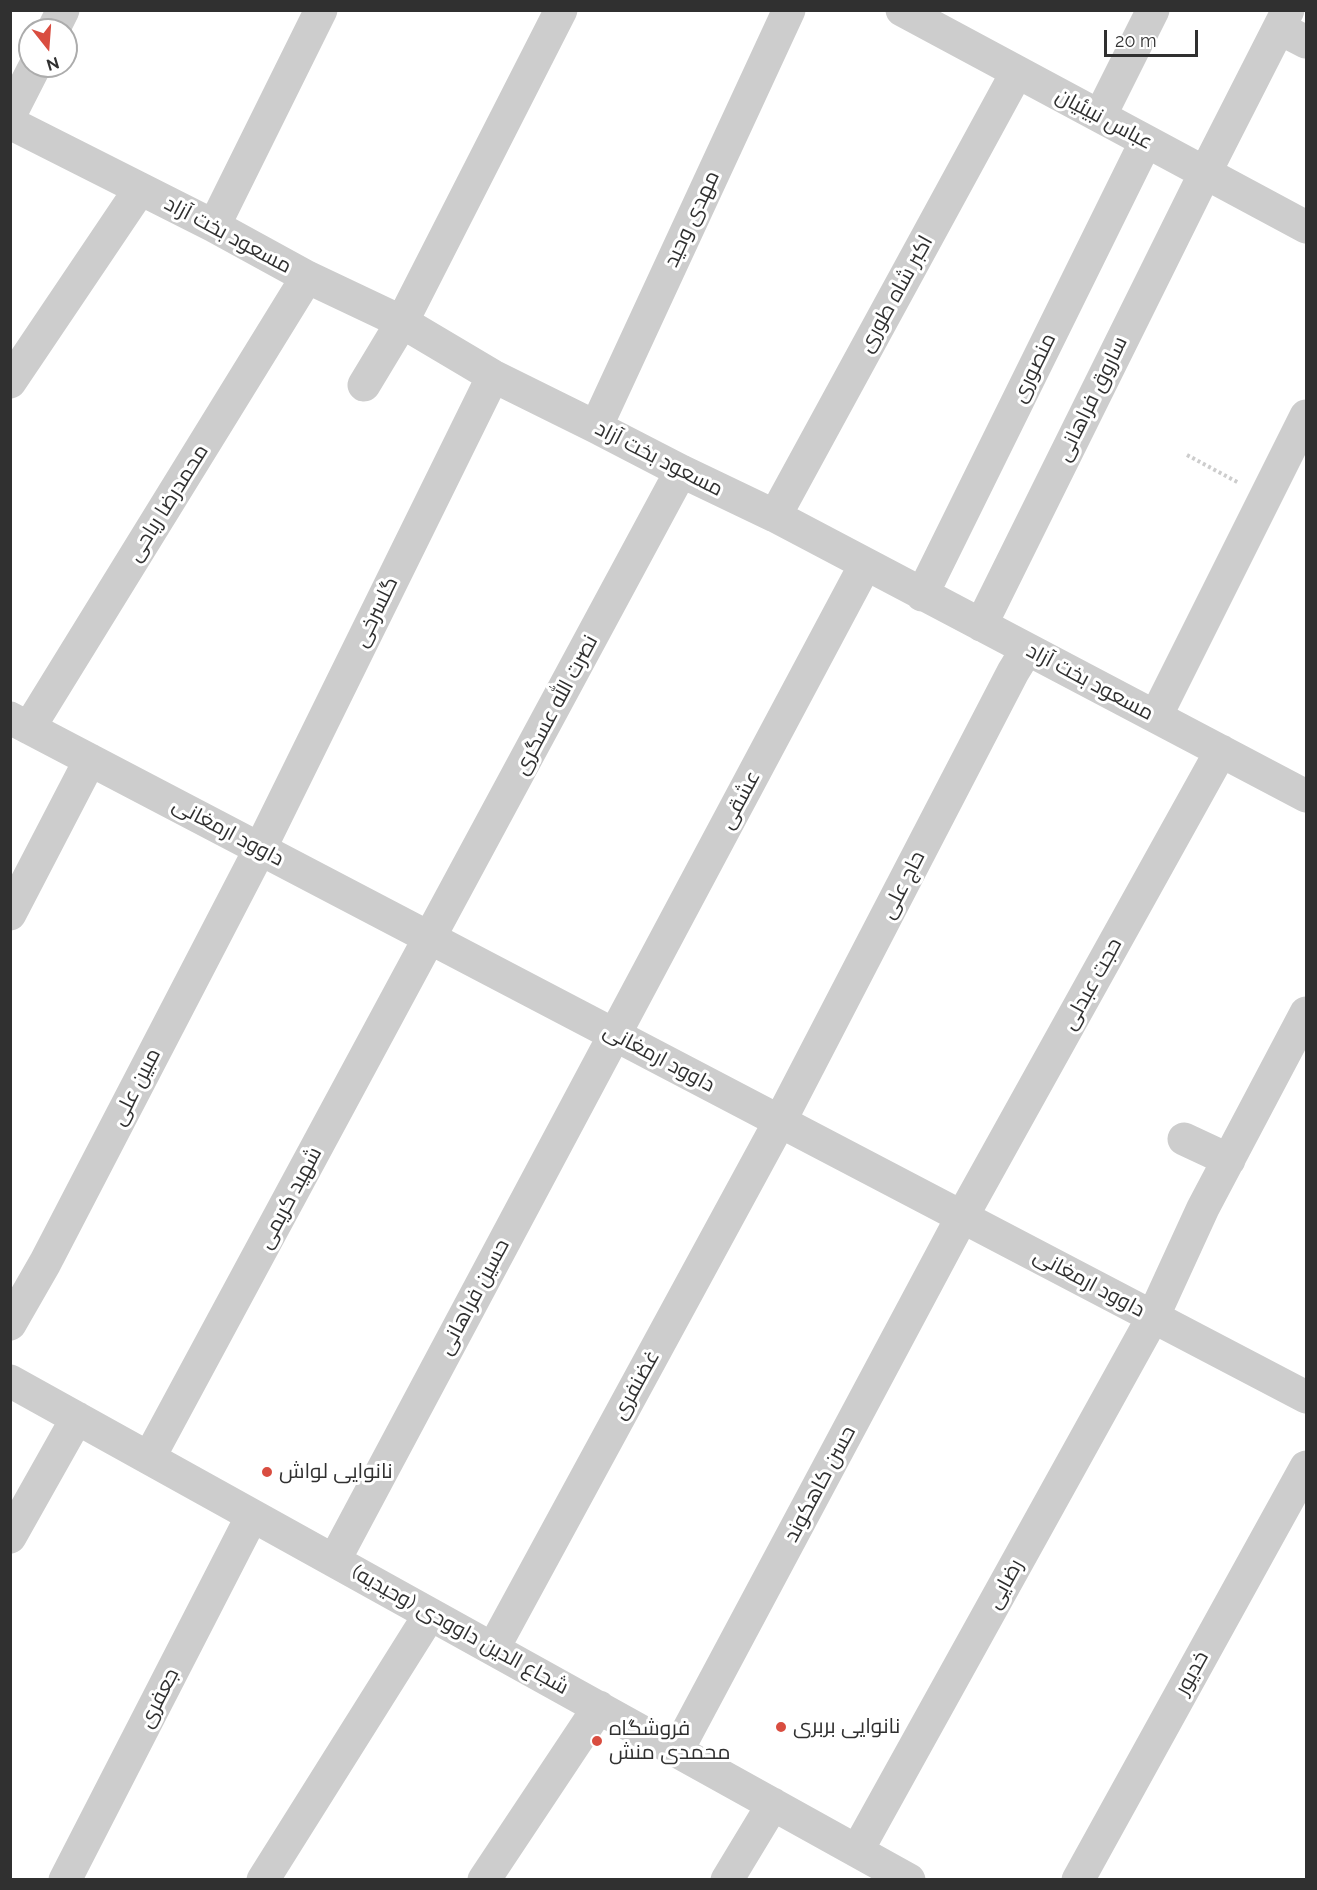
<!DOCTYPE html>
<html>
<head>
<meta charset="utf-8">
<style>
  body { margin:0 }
  #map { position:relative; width:1317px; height:1890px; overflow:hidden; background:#fff; font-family:Raleway,sans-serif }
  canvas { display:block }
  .frame { position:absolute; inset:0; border:12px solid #303030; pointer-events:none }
  .north { position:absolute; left:18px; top:18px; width:60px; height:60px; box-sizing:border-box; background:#fff; border:2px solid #acacac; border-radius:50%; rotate:163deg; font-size:16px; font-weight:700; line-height:24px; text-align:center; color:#303030 }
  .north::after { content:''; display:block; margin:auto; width:21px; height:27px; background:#d94d40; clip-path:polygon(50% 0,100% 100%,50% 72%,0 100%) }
  .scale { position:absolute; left:1104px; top:30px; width:94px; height:27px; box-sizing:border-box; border:3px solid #303030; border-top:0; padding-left:8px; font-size:18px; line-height:21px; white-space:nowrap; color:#303030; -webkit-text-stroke:4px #fff; paint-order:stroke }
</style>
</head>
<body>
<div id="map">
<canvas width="1317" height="1890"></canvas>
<div class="frame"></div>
<div class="north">N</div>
<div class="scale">20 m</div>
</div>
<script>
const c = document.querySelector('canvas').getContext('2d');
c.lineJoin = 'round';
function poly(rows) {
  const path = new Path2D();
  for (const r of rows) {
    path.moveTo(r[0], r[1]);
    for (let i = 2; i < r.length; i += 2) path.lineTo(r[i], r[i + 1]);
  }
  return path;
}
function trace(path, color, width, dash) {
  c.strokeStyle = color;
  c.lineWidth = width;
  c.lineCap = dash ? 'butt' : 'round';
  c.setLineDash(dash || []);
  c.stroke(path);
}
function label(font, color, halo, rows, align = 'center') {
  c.font = font + ' Raleway,Cairo,sans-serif';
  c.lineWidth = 6;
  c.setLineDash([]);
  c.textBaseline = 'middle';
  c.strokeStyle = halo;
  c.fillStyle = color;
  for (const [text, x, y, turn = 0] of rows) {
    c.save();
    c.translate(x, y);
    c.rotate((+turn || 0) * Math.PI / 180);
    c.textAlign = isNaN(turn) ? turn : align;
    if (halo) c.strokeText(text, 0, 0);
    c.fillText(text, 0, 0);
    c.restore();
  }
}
const path = poly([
  [1187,455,1239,483]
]);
const minor = poly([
  [902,10,1306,227],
  [1279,28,1306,42],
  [53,30,63,10],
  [10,115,35,66],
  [1100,116,1153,10],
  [10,123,214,226,307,277,402,322,493,376,596,427,681,471,775,516,1306,796],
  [214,226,321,10],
  [10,382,140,189],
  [364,385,402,322,561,10],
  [596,427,789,10],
  [775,516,1017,72],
  [922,595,1146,141],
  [981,625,1205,173,1288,10],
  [1156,716,1306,416],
  [10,718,1306,1397],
  [29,728,307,277],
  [10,914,90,760],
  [1184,1139,1229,1160],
  [10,1324,45,1263,260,849,493,376],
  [10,1381,909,1880],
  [149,1458,681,471],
  [10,1537,77,1418],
  [334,1561,865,565],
  [493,1649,780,1121,1013,672,1027,649],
  [677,1751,962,1217,1221,751],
  [857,1851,1153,1317,1203,1208,1306,1013],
  [65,1880,252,1516],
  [263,1880,430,1614],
  [484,1880,599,1707],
  [727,1880,773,1804],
  [1078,1880,1306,1467]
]);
const markers = [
  [267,1472,6,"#d94d40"],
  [781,1727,6,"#d94d40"],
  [597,1741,6,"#d94d40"]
];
const streetNames = [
  ["عباس نبیئیان",1104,119,28],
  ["مهدی وحید",692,219,-65],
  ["مسعود بخت آزاد",228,235,28],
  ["اکبر شاه طوری",896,294,-61],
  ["منصوری",1034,368,-64],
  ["ساروق فراهانی",1092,399,-64],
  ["مسعود بخت آزاد",659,459,27],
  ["محمدرضا ریاحی",168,503,-58],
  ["گلسرخی",376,612,-64],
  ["مسعود بخت آزاد",1090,682,28],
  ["نصرت الله عسگری",556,705,-62],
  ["عشقی",740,800,-62],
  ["داوود ارمغانی",228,832,28],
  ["حاج علی",903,885,-63],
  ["حجت عبدلی",1092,984,-61],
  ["داوود ارمغانی",659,1058,28],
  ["مبین علی",136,1087,-63],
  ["شهید کریمی",290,1198,-62],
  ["داوود ارمغانی",1089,1283,28],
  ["حسین فراهانی",474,1297,-62],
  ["غضنفری",636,1385,-61],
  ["حسن کاهکوند",820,1484,-62],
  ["رضایی",1005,1584,-61],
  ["شجاع الدین داوودی (وحیدیه)",460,1630,29],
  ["خدیور",1192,1673,-61],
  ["جعفری",159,1698,-63]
];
const poiNames = [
  ["نانوایی لواش",279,1472],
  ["نانوایی بربری",793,1727],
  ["فروشگاه",609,1729],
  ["محمدی منش",609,1753]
];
trace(path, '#cdcdcd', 4, [3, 3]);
trace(minor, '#cdcdcd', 33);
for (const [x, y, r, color] of markers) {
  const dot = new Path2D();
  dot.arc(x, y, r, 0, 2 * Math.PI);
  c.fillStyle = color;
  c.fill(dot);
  trace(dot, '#fff', 2);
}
label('21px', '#303030', '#fff', streetNames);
label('21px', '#303030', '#fff', poiNames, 'left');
</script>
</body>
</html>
